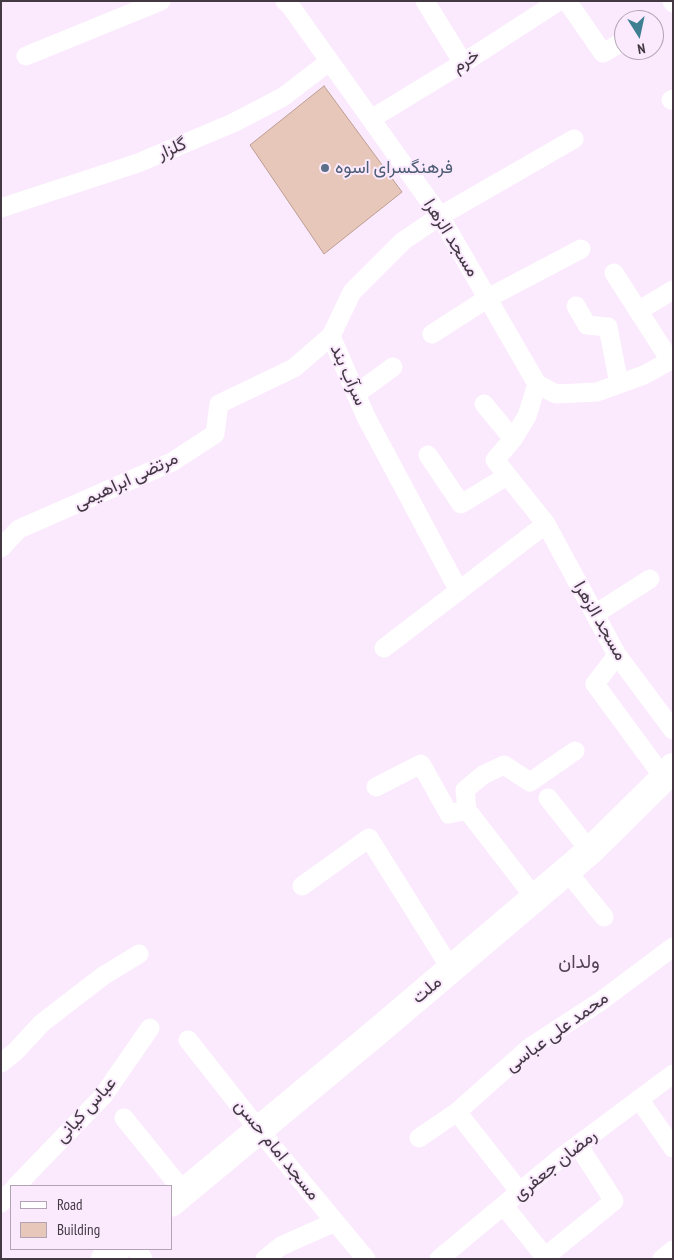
<!DOCTYPE html>
<html>
<head>
<meta charset="utf-8">
<style>
  body { margin:0 }
  #map { position:relative; width:674px; height:1260px; overflow:hidden; background:#fbe9fd; font-family:"PT Sans Narrow",sans-serif }
  canvas { display:block }
  .frame { position:absolute; inset:0; border:2px solid #423943; pointer-events:none }
  .legend { position:absolute; left:10px; top:1185px; width:162px; height:65px; box-sizing:border-box; background:#fbe9fd; border:1px solid #b1a3b3; margin:0; padding:6px 9px; list-style:none; font-size:15px; color:#423943 }
  .legend li { display:flex; align-items:center; gap:10px; height:25px }
  .legend b { width:25px; border:1px solid #b1a3b3 }
  .north { position:absolute; left:614px; top:10px; width:50px; height:50px; box-sizing:border-box; background:#fbe9fd; border:1px solid #b1a3b3; border-radius:50%; rotate:170deg; font-size:14px; font-weight:700; line-height:20px; text-align:center; color:#423943 }
  .north::after { content:''; display:block; margin:auto; width:18px; height:22px; background:#3e7f92; clip-path:polygon(50% 0,100% 100%,50% 72%,0 100%) }
</style>
</head>
<body>
<div id="map">
<canvas width="674" height="1260"></canvas>
<div class="frame"></div>
<ul class="legend">
<li><b style="height:6px;background:#fff"></b>Road</li>
<li><b style="height:14px;background:#e7c7ba"></b>Building</li>
</ul>
<div class="north">N</div>
</div>
<script>
const c = document.querySelector('canvas').getContext('2d');
c.lineJoin = 'round';
function paint(path, color) {
  c.fillStyle = color;
  c.fill(path, 'evenodd');
}
function poly(rows) {
  const path = new Path2D();
  for (const r of rows) {
    path.moveTo(r[0], r[1]);
    for (let i = 2; i < r.length; i += 2) path.lineTo(r[i], r[i + 1]);
  }
  return path;
}
function trace(path, color, width, dash) {
  c.strokeStyle = color;
  c.lineWidth = width;
  c.lineCap = dash ? 'butt' : 'round';
  c.setLineDash(dash || []);
  c.stroke(path);
}
function label(font, color, halo, rows, align = 'center') {
  c.font = font + ' "PT Sans Narrow",Vazirmatn,sans-serif';
  c.lineWidth = 4;
  c.setLineDash([]);
  c.textBaseline = 'middle';
  c.strokeStyle = halo;
  c.fillStyle = color;
  for (const [text, x, y, turn = 0] of rows) {
    c.save();
    c.translate(x, y);
    c.rotate((+turn || 0) * Math.PI / 180);
    c.textAlign = isNaN(turn) ? turn : align;
    if (halo) c.strokeText(text, 0, 0);
    c.fillText(text, 0, 0);
    c.restore();
  }
}
const building = poly([
  [324,86,402,192,324,254,250,145,324,86]
]);
const street = poly([
  [285,1,291,7,440,216,537,384,556,394,597,392,644,375,673,359],
  [425,1,463,63],
  [567,1,603,53,624,41],
  [672,1,673,3],
  [26,56,161,1],
  [671,100,673,99],
  [371,119,463,63,559,1],
  [1,208,138,163,233,123,283,97,330,61],
  [614,273,670,360],
  [576,306,587,325,608,327,619,384],
  [638,311,673,290],
  [432,334,488,298,581,249],
  [537,384,527,416,513,439,495,460,546,524,617,655,673,730],
  [356,394,393,367],
  [484,404,513,439],
  [428,455,461,504,507,476],
  [1,548,19,529,172,462,215,434,219,404,294,368,331,336],
  [459,591,366,417,331,336,352,292,403,241,440,216,574,139],
  [595,614,650,579],
  [384,648,546,524],
  [617,655,595,684,664,778],
  [376,787,421,764,449,814,467,810],
  [548,798,590,851],
  [567,871,604,917],
  [302,886,369,838,451,969],
  [535,898,467,810,465,790,483,775,504,765,530,782,575,751],
  [188,1040,259,1130,366,1259],
  [1,1063,15,1052,42,1023,103,976,139,954],
  [639,1099,673,1148],
  [457,1112,520,1192],
  [124,1118,184,1192],
  [419,1138,457,1112,529,1048,601,1001,673,947],
  [16,1186,103,1096,150,1028],
  [1,1203,11,1192],
  [504,1206,545,1257,614,1201,578,1145],
  [136,1249,143,1259],
  [265,1259,281,1246,335,1222],
  [439,1259,559,1159,673,1074],
  [662,1259,673,1250]
]);
const secondary = poly([
  [171,1203,378,1031,590,851,664,778,673,767],
  [105,1259,117,1249]
]);
const markers = [
  [325,168,5,"#5c6f8a"]
];
const streetNames = [
  ["خرم",466,61,-32],
  ["گلزار",172,149,-23],
  ["مسجد الزهرا",451,238,58],
  ["سرآب بند",348,375,66],
  ["مرتضی ابراهیمی",126,481,-25],
  ["مسجد الزهرا",600,621,60],
  ["ملت",427,990,-40],
  ["محمد علی عباسی",557,1032,-36],
  ["عباس کیانی",86,1110,-48],
  ["مسجد امام حسن",277,1150,51],
  ["رمضان جعفری",555,1165,-39]
];
const serviceNames = [
  ["فرهنگسرای اسوه",335,168]
];
const neighbourhoodNames = [
  ["ولدان",579,963]
];
paint(building, '#e7c7ba');
trace(building, '#bc9d91', 1);
trace(street, '#fff', 19);
trace(secondary, '#fff', 28);
for (const [x, y, r, color] of markers) {
  const dot = new Path2D();
  dot.arc(x, y, r, 0, 2 * Math.PI);
  c.fillStyle = color;
  c.fill(dot);
  trace(dot, '#fbe9fd', 2);
}
label('18px', '#423943', '#fbe9fd', streetNames);
label('18px', '#4e5e75', '#fbe9fd', serviceNames, 'left');
label('19px', '#534155', '#fbe9fd', neighbourhoodNames);
</script>
</body>
</html>
